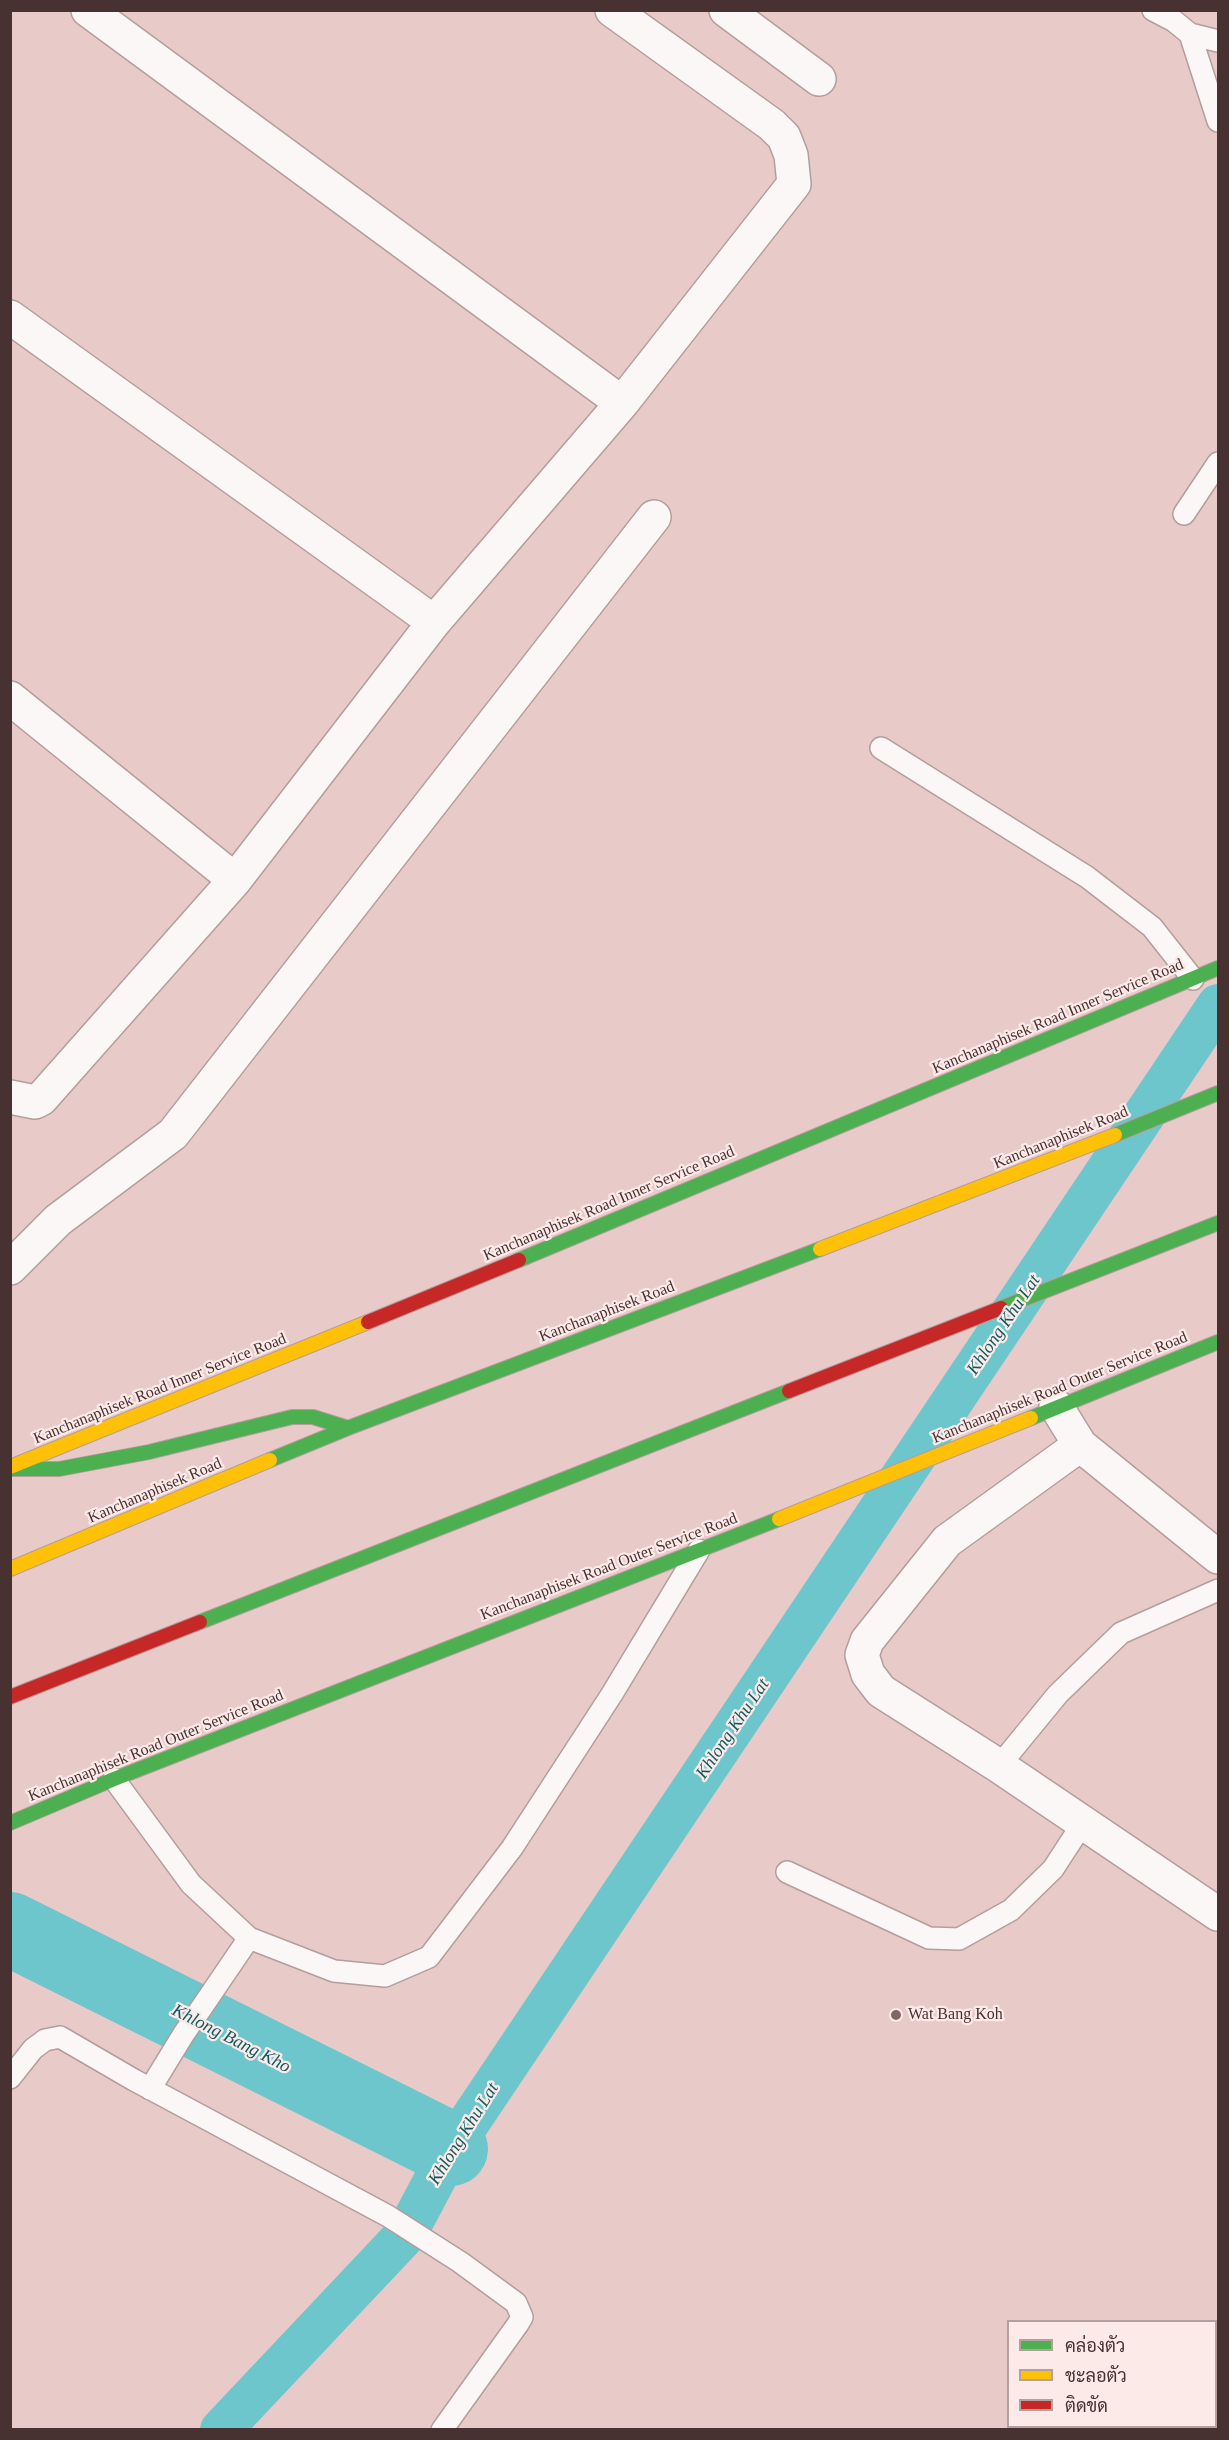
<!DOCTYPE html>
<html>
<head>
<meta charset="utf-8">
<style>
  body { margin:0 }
  #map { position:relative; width:1229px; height:2440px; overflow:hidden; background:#e8cac8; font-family:"Times New Roman",Sarabun,serif }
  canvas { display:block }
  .frame { position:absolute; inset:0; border:12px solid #483231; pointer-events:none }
  .legend { position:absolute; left:1007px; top:2320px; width:210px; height:108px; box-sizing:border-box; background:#fceae9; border:2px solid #b4a09f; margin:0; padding:8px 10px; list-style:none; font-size:18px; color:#483231 }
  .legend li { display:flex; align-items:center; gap:12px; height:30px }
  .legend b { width:30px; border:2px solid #b4a09f }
</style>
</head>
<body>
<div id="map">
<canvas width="1229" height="2440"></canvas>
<div class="frame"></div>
<ul class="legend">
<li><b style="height:8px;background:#4caf50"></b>คล่องตัว</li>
<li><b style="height:8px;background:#ffc107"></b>ชะลอตัว</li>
<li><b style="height:8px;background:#c62828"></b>ติดขัด</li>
</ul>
</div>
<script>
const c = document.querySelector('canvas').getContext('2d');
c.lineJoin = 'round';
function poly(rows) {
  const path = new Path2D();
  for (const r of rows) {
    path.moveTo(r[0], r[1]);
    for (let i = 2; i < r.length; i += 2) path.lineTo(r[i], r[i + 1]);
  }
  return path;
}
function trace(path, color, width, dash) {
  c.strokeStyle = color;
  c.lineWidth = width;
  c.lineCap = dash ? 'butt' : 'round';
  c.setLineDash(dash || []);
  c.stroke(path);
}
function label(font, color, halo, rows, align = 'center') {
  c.font = font + ' "Times New Roman",serif';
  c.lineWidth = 4.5;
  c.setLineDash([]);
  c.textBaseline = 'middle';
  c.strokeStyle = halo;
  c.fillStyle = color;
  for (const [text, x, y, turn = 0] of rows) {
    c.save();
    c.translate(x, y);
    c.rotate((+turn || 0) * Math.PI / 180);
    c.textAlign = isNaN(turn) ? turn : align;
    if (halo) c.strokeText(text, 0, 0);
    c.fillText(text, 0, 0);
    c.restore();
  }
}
const canal = poly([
  [221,2430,406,2234,451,2149,1218,1005]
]);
const river = poly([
  [10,1929,451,2149]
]);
const lane = poly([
  [1153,10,1174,21,1190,34,1218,121],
  [1190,34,1218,41],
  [1184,514,1218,463],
  [881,748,1087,877,1152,927,1193,979],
  [999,1766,1058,1694,1121,1633,1218,1590],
  [114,1779,191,1884,249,1938,334,1971,385,1976,429,1957,512,1848,612,1694,699,1550],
  [787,1872,929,1938,959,1939,1011,1910,1053,1869,1083,1823],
  [10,2078,33,2049,45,2040,60,2037,134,2080,388,2216,460,2262,516,2303,522,2317,518,2324,442,2430],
  [150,2089,183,2035,249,1938]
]);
const street = poly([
  [88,10,622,403],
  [726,10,819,79],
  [10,317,434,622],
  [10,698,235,880],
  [10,1097,35,1102,41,1099,235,880,434,622,622,403,794,184,791,155,784,137,772,125,612,10],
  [10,1268,58,1220,173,1134,654,517],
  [1056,1406,1080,1445,1218,1557],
  [1080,1445,947,1541,867,1641,862,1655,868,1674,881,1691,999,1766,1218,1914]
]);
const fast = poly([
  [1115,1135,1218,1093],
  [519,1260,1218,968],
  [1001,1308,1218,1223],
  [1031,1418,1218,1342],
  [270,1460,348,1428,820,1249],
  [10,1469,59,1469,149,1452,292,1417,313,1417,348,1428],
  [200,1622,789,1391],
  [10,1823,114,1779,779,1519]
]);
const slow = poly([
  [820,1249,1115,1135],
  [10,1467,368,1322],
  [779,1519,1031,1418],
  [10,1569,270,1460]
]);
const jam = poly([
  [368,1322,519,1260],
  [789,1391,1001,1308],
  [10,1697,200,1622]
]);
const markers = [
  [896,2015,6,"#806766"]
];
const streetNames = [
  ["Kanchanaphisek Road Inner Service Road",1058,1017,-23],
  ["Kanchanaphisek Road",1061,1138,-22],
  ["Kanchanaphisek Road Inner Service Road",609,1204,-23],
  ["Kanchanaphisek Road",607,1312,-21],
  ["Kanchanaphisek Road Outer Service Road",1060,1388,-22],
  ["Kanchanaphisek Road Inner Service Road",160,1389,-22],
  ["Kanchanaphisek Road",155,1491,-23],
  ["Kanchanaphisek Road Outer Service Road",609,1567,-21],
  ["Kanchanaphisek Road Outer Service Road",156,1746,-22]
];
const poiNames = [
  ["Wat Bang Koh",908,2015]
];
const waterNames = [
  ["Khlong Khu Lat",1004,1325,-56],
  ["Khlong Khu Lat",733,1729,-56],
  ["Khlong Bang Kho",231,2039,27],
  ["Khlong Khu Lat",464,2134,-58]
];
trace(canal, '#6cc6cc', 42);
trace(river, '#6cc6cc', 74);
trace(lane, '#b49d9c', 24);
trace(street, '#b49d9c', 36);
trace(fast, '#b49d9c', 16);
trace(slow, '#b49d9c', 16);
trace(jam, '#b49d9c', 16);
trace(lane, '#fcf7f7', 21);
trace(street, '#fcf7f7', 33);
trace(fast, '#4caf50', 14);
trace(slow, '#ffc107', 14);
trace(jam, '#c62828', 14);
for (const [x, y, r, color] of markers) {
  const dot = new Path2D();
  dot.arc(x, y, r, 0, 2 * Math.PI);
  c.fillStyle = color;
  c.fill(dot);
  trace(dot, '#fceae9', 2);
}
label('16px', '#483231', '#fceae9', streetNames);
label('16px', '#483231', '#fceae9', poiNames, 'left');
label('italic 18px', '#0e5c61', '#fceae9', waterNames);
</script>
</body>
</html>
